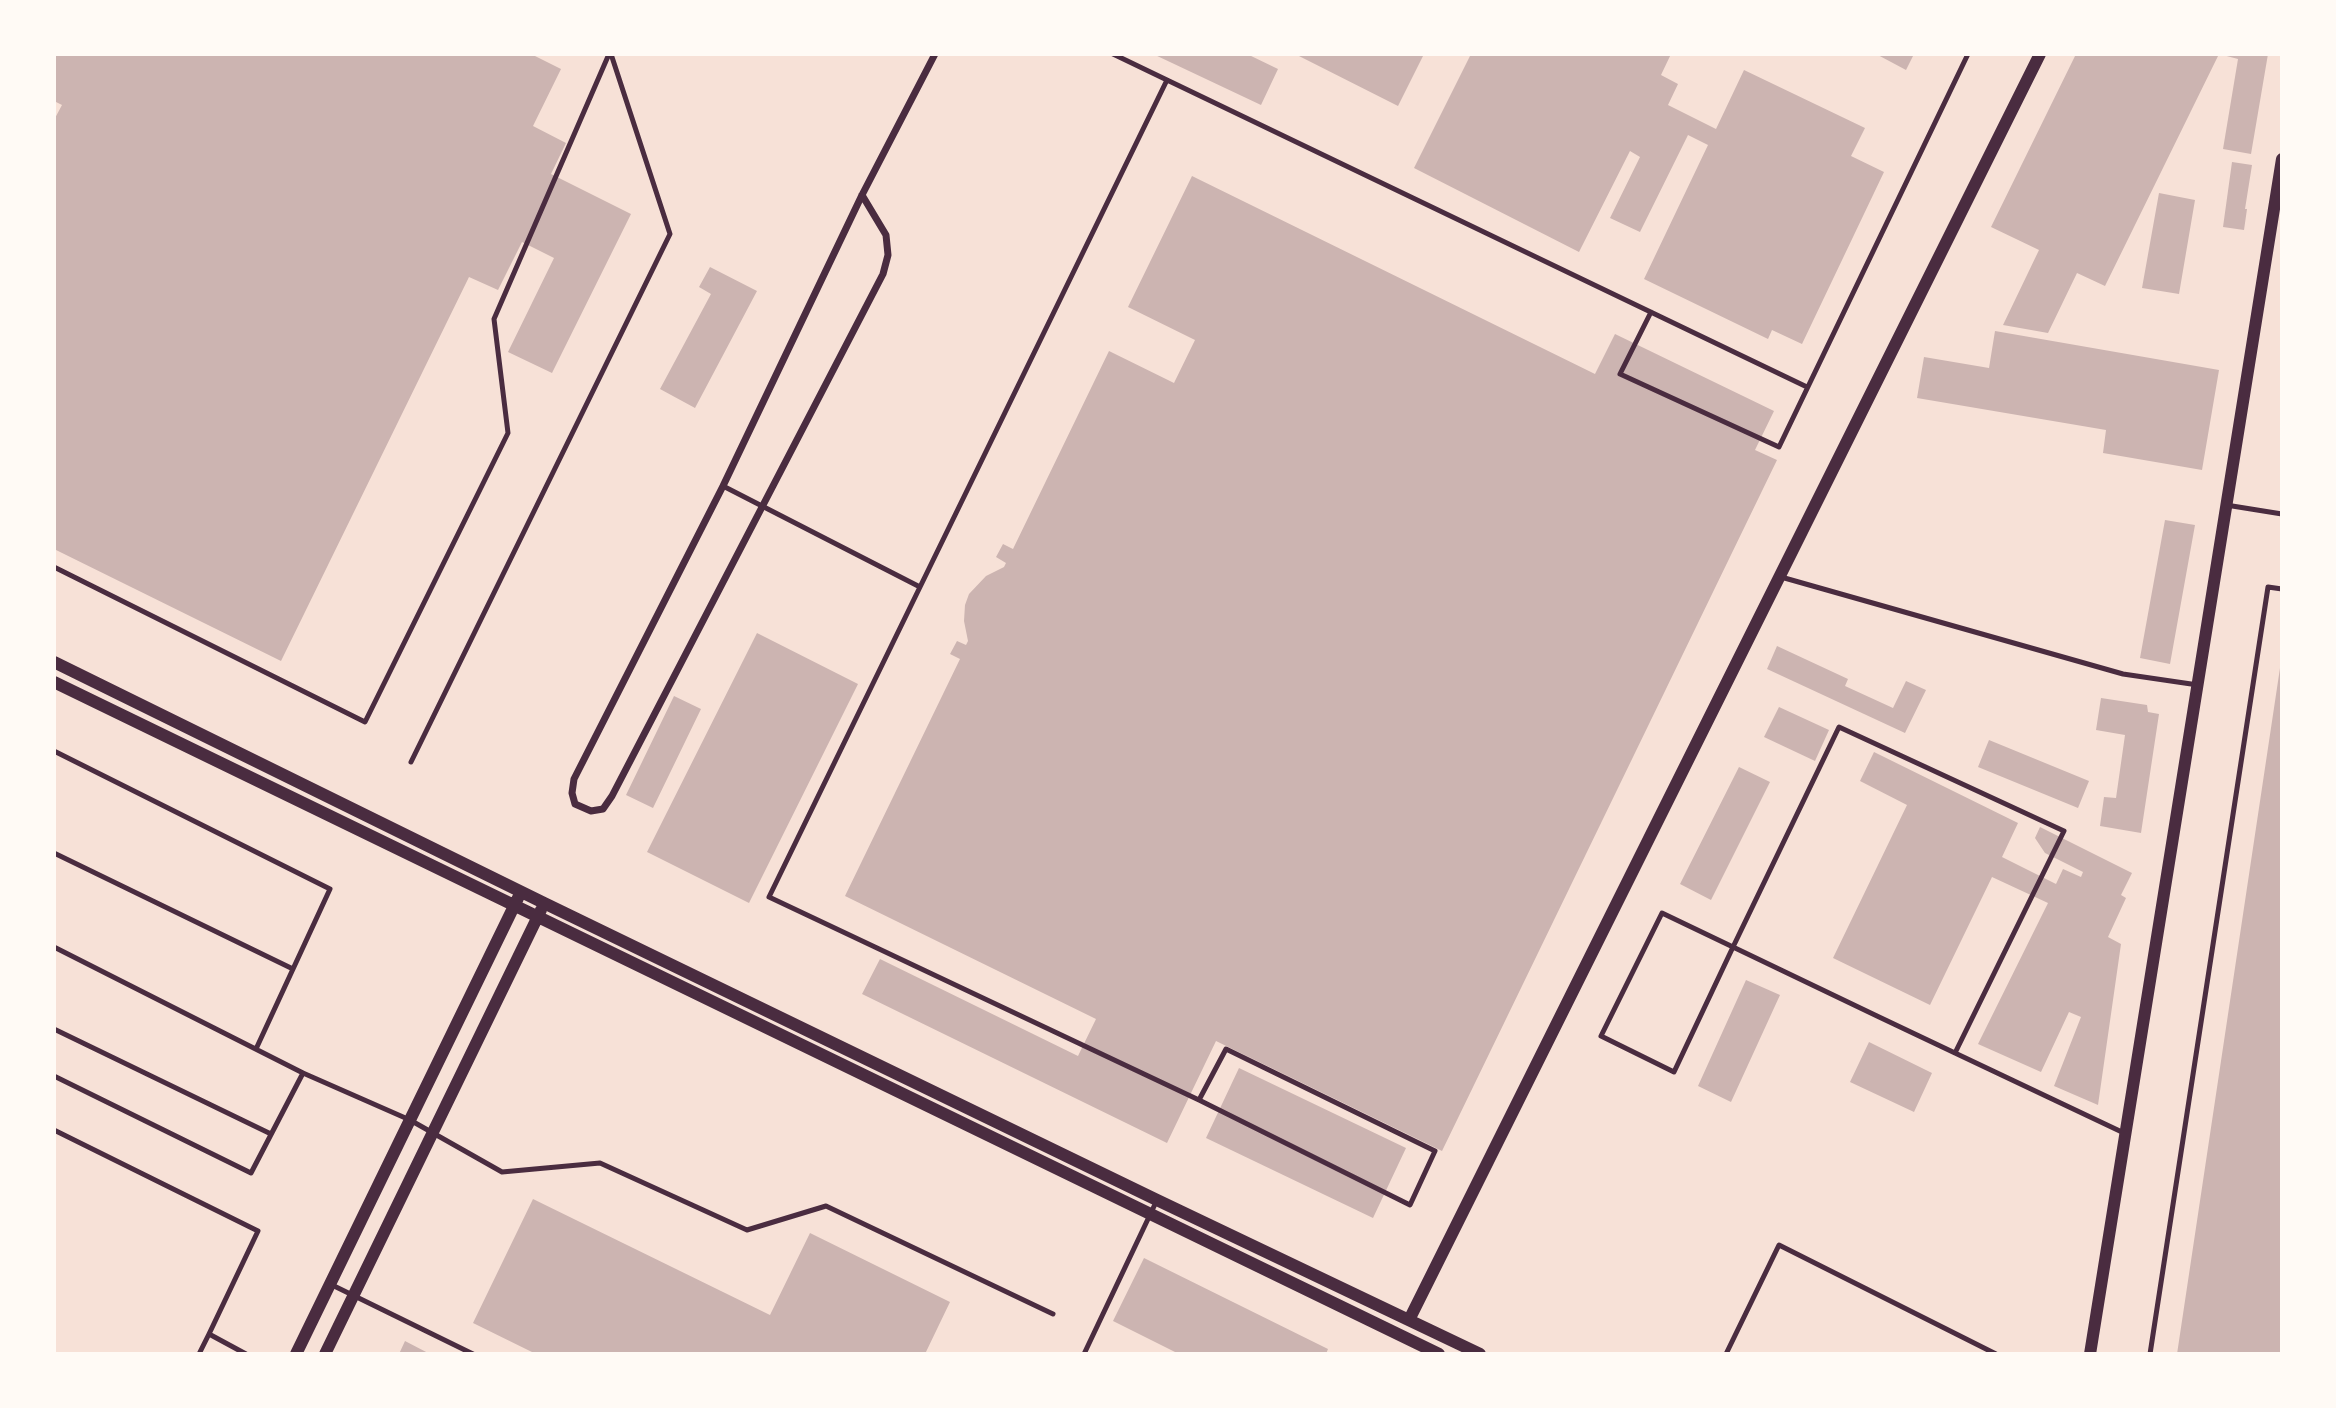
<!DOCTYPE html>
<html>
<head>
<meta charset="utf-8">
<style>
  body { margin:0 }
  #map { position:relative; width:2336px; height:1408px; overflow:hidden; background:#f7e1d7; font-family:Signika,sans-serif }
  canvas { display:block }
  .frame { position:absolute; inset:0; border:56px solid #fffaf5; pointer-events:none }
</style>
</head>
<body>
<div id="map">
<canvas width="2336" height="1408"></canvas>
<div class="frame"></div>
</div>
<script>
const c = document.querySelector('canvas').getContext('2d');
c.lineJoin = 'round';
function paint(path, color) {
  c.fillStyle = color;
  c.fill(path, 'evenodd');
}
function poly(rows) {
  const path = new Path2D();
  for (const r of rows) {
    path.moveTo(r[0], r[1]);
    for (let i = 2; i < r.length; i += 2) path.lineTo(r[i], r[i + 1]);
  }
  return path;
}
function trace(path, color, width, dash) {
  c.strokeStyle = color;
  c.lineWidth = width;
  c.lineCap = dash ? 'butt' : 'round';
  c.setLineDash(dash || []);
  c.stroke(path);
}
const building = poly([
  [54,54,531,54,561,69,533,126,566,143,551,174,631,214,552,373,508,352,554,258,522,242,498,290,469,277,281,661,54,549,54,120,62,105,54,101],
  [1153,54,1247,54,1278,69,1261,105],
  [1295,54,1424,54,1398,106],
  [1471,54,1671,54,1661,75,1678,84,1668,105,1716,129,1744,70,1865,128,1851,156,1884,172,1802,344,1772,330,1768,339,1644,279,1708,145,1688,135,1640,232,1610,218,1640,157,1630,151,1579,252,1414,168],
  [1876,54,1914,54,1906,70],
  [2076,54,2219,54,2105,286,2077,273,2048,333,2003,325,2039,250,1991,227],
  [2219,54,2268,54,2251,154,2223,149,2238,59],
  [2232,162,2252,165,2245,209,2247,209,2244,230,2223,227],
  [1192,176,1595,374,1615,334,1774,411,1755,450,1777,460,1442,1151,1216,1041,1167,1143,862,994,880,959,1078,1056,1096,1019,845,896,960,659,950,654,957,641,966,645,968,641,964,621,965,605,969,594,986,576,1004,567,1006,563,996,557,1003,544,1013,549,1109,351,1174,383,1195,340,1128,307],
  [2159,193,2195,200,2179,294,2142,288],
  [710,267,757,291,695,408,660,389,711,294,699,287],
  [1995,331,2219,370,2202,470,2103,453,2106,430,1917,398,1924,357,1989,368],
  [2165,520,2195,525,2170,664,2140,658],
  [757,633,858,684,749,903,647,852],
  [1777,646,1848,679,1845,686,1893,708,1906,681,1926,690,1905,733,1767,669],
  [2280,668,2282,1354,2177,1354],
  [674,696,701,709,653,808,626,795],
  [2101,698,2147,705,2148,712,2159,714,2141,833,2100,826,2104,797,2116,798,2125,735,2096,730],
  [1779,707,1829,730,1815,761,1764,737],
  [1989,740,2089,781,2078,808,1978,767],
  [1874,752,2018,823,2002,857,2056,884,2063,869,2081,877,2083,872,2045,853,2035,838,2040,827,2132,873,2121,895,2126,898,2108,937,2121,944,2098,1105,2054,1086,2081,1017,2069,1012,2041,1072,1978,1044,2048,903,1992,877,1930,1005,1833,958,1907,805,1860,781],
  [1739,767,1770,782,1711,900,1680,884],
  [1746,980,1780,995,1731,1102,1698,1086],
  [1869,1042,1932,1073,1914,1112,1850,1082],
  [1239,1068,1406,1148,1373,1218,1206,1138],
  [533,1199,770,1315,810,1233,950,1302,925,1354,536,1354,473,1323],
  [1144,1258,1328,1349,1326,1354,1179,1354,1113,1321],
  [405,1341,430,1354,399,1354]
]);
const service = poly([
  [1113,54,1167,80],
  [1651,312,1620,374,1779,447,1968,54],
  [723,486,920,587,769,897,1199,1100,1410,1205,1435,1151,1226,1049,1199,1100],
  [2226,505,2282,514],
  [54,567,365,722,508,433,494,319,609,54],
  [1781,577,2123,674,2198,685],
  [920,587,1167,80,1807,387],
  [54,751,330,889,256,1049],
  [411,762,670,234,611,54],
  [54,853,293,969],
  [54,947,303,1073,410,1120,502,1172,600,1163,747,1230,826,1206,1053,1314],
  [54,1029,271,1134],
  [1955,1053,2064,831,1839,727,1733,947,1674,1072,1601,1036,1662,913,1733,947,1877,1016,1955,1053,2124,1133],
  [54,1076,251,1173,303,1073],
  [54,1130,258,1231,209,1334],
  [330,1284,473,1354],
  [199,1354,209,1334,246,1354],
  [1084,1354,1157,1200],
  [1726,1354,1779,1245,1996,1354],
  [2150,1354,2268,587,2282,589]
]);
const minor = poly([
  [862,195,886,235,888,255,883,274,612,796,603,809,591,811,575,804,572,793,574,779,723,486,862,195,935,54]
]);
const tertiary = poly([
  [54,662,544,903,1157,1200,1480,1354],
  [54,682,1439,1354],
  [1409,1320,2040,54],
  [296,1354,518,898],
  [325,1354,541,910],
  [2090,1354,2282,159]
]);
paint(building, '#ccb4b1');
trace(service, '#4a2c40', 5);
trace(minor, '#4a2c40', 7);
trace(tertiary, '#4a2c40', 12);
</script>
</body>
</html>
